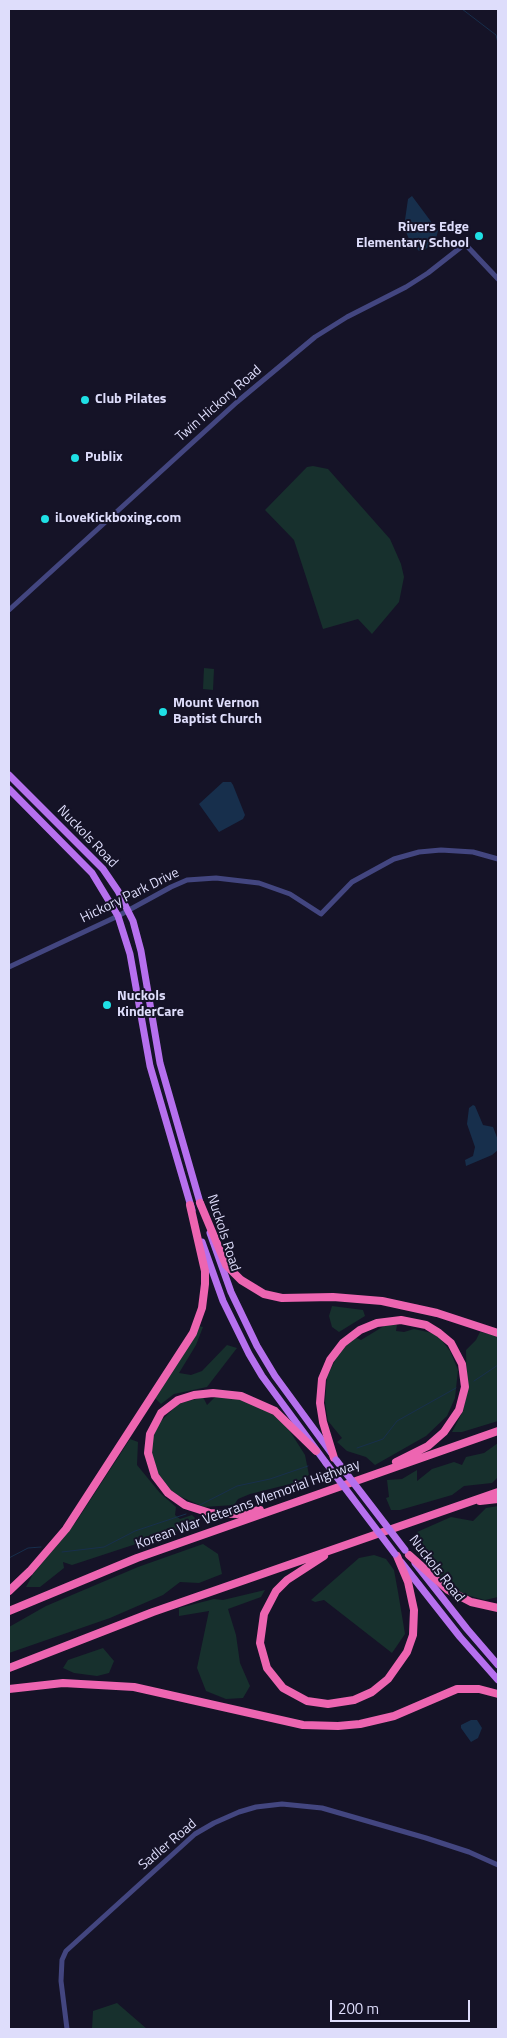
<!DOCTYPE html>
<html>
<head>
<meta charset="utf-8">
<style>
  body { margin:0 }
  #map { position:relative; width:507px; height:2038px; overflow:hidden; background:#151327; font-family:"Titillium Web",sans-serif }
  canvas { display:block }
  .frame { position:absolute; inset:0; border:10px solid #deddfb; pointer-events:none }
  .scale { position:absolute; left:330px; top:2000px; width:140px; height:22px; box-sizing:border-box; border:2px solid #deddfb; border-top:0; padding-left:6px; font-size:15px; line-height:18px; white-space:nowrap; color:#deddfb; -webkit-text-stroke:4px #151327; paint-order:stroke }
</style>
</head>
<body>
<div id="map">
<canvas width="507" height="2038"></canvas>
<div class="frame"></div>
<div class="scale">200 m</div>
</div>
<script>
const c = document.querySelector('canvas').getContext('2d');
c.lineJoin = 'round';
function paint(path, color) {
  c.fillStyle = color;
  c.fill(path, 'evenodd');
}
function poly(rows) {
  const path = new Path2D();
  for (const r of rows) {
    path.moveTo(r[0], r[1]);
    for (let i = 2; i < r.length; i += 2) path.lineTo(r[i], r[i + 1]);
  }
  return path;
}
function trace(path, color, width, dash) {
  c.strokeStyle = color;
  c.lineWidth = width;
  c.lineCap = dash ? 'butt' : 'round';
  c.setLineDash(dash || []);
  c.stroke(path);
}
function label(font, color, halo, rows, align = 'center') {
  c.font = font + ' "Titillium Web",sans-serif';
  c.lineWidth = 4;
  c.setLineDash([]);
  c.textBaseline = 'middle';
  c.strokeStyle = halo;
  c.fillStyle = color;
  for (const [text, x, y, turn = 0] of rows) {
    c.save();
    c.translate(x, y);
    c.rotate((+turn || 0) * Math.PI / 180);
    c.textAlign = isNaN(turn) ? turn : align;
    if (halo) c.strokeText(text, 0, 0);
    c.fillText(text, 0, 0);
    c.restore();
  }
}
const green = poly([
  [313,466,328,469,390,539,401,564,404,577,399,602,372,634,358,619,323,629,294,540,265,510,307,467],
  [204,668,214,669,213,690,203,689],
  [332,1306,363,1310,365,1316,339,1332,332,1327,329,1316],
  [389,1323,397,1325,396,1331,404,1332,414,1329,437,1334,450,1351,458,1370,455,1398,447,1416,426,1436,375,1465,366,1457,347,1451,337,1442,342,1438,328,1421,325,1402,327,1377,340,1350,355,1337,361,1340],
  [198,1326,203,1327,196,1345,179,1373,191,1375,202,1371,227,1345,237,1348,207,1387,174,1394,161,1404,155,1398],
  [480,1332,498,1336,498,1421,462,1432,452,1432,463,1411,467,1393,466,1350,476,1340],
  [216,1396,242,1399,267,1410,286,1425,305,1455,309,1475,294,1483,250,1494,238,1499,234,1505,204,1507,179,1496,161,1483,153,1466,150,1442,158,1424,178,1404,203,1397,207,1405],
  [130,1439,138,1442,137,1465,160,1493,176,1507,175,1515,180,1519,192,1515,200,1523,72,1565,63,1562,64,1568,40,1587,26,1587,33,1574,76,1522],
  [498,1443,498,1477,492,1483,464,1486,452,1495,400,1510,391,1510,386,1498,389,1497,387,1480,402,1479,417,1470,417,1481,432,1469,454,1462,462,1465,466,1457,484,1453],
  [498,1506,498,1597,485,1600,463,1594,449,1584,430,1567,415,1546,417,1532,451,1517,473,1521,486,1508],
  [203,1544,218,1554,222,1574,199,1583,180,1582,163,1595,110,1618,9,1653,9,1627,46,1606,138,1567],
  [374,1555,386,1559,394,1570,398,1592,405,1634,392,1653,324,1600,315,1602,311,1600,359,1558],
  [265,1590,261,1597,228,1609,236,1635,240,1663,250,1686,243,1698,226,1699,206,1691,197,1668,209,1611,179,1616,179,1608,214,1599,223,1600],
  [103,1648,114,1661,109,1673,97,1676,74,1673,63,1668,68,1660],
  [117,2003,147,2029,92,2029,93,2011]
]);
const water = poly([
  [412,196,438,231,435,242,423,251,419,251,409,239,404,227,408,199],
  [223,782,231,782,233,785,245,815,243,819,219,832,199,804],
  [473,1105,475,1106,483,1125,493,1127,498,1140,498,1150,492,1155,466,1166,465,1160,473,1156,475,1147,467,1124,469,1108],
  [471,1720,477,1720,482,1728,478,1738,471,1742,461,1728,461,1725]
]);
const stream = poly([
  [462,9,496,35,498,43],
  [474,1381,498,1365],
  [357,1448,383,1439,397,1421,456,1388],
  [200,1505,237,1486,270,1479,308,1466],
  [62,1552,104,1547,135,1531,186,1514],
  [9,1558,28,1548,41,1547]
]);
const minor = poly([
  [9,610,237,402,315,337,347,317,406,287,428,273,465,244,498,279],
  [9,967,118,916,171,887,187,880,216,878,259,883,290,894,321,914,352,882,394,859,419,852,441,850,473,852,498,859],
  [67,2029,61,1981,62,1960,66,1951,195,1834,214,1823,239,1812,256,1807,282,1804,322,1808,426,1838,469,1852,498,1865]
]);
const major = poly([
  [9,775,103,869,118,891,133,921,141,951,160,1063,201,1206],
  [9,789,92,873,118,916,130,954,150,1066,192,1210],
  [210,1233,231,1292,257,1346,275,1376,332,1454],
  [202,1242,223,1301,249,1354,262,1376,326,1463],
  [401,1562,460,1637,498,1680],
  [415,1563,467,1629,498,1665]
]);
const highway = poly([
  [200,1203,226,1265,241,1280,264,1294,282,1298,333,1297,382,1301,437,1313,498,1333],
  [334,1458,323,1422,320,1403,322,1379,330,1360,343,1343,360,1330,377,1323,401,1320,426,1325,439,1333,451,1343,462,1364,465,1387,459,1410,444,1432,428,1446,396,1462],
  [480,1501,498,1499],
  [260,1510,237,1514,210,1513,185,1505,168,1493,155,1476,148,1453,150,1434,161,1413,178,1400,194,1395,213,1393,241,1396,275,1411,316,1451],
  [409,1555,448,1590,471,1602,498,1608],
  [324,1556,287,1580,276,1591,264,1614,260,1643,267,1668,283,1688,307,1701,328,1704,354,1700,372,1692,388,1679,407,1652,413,1635,414,1610,408,1582,397,1556],
  [9,1591,30,1571,66,1529,193,1333,202,1308,205,1284,205,1271,190,1205],
  [9,1611,137,1558,498,1431],
  [9,1668,153,1612,498,1492],
  [9,1689,63,1683,134,1687,303,1725,338,1726,360,1724,394,1716,457,1689,479,1689,498,1694]
]);
const majorBridge = poly([
  [336,1460,405,1550],
  [326,1463,395,1554]
]);
const markers = [
  [479,236,5,"#1fe0e5"],
  [85,400,5,"#1fe0e5"],
  [75,458,5,"#1fe0e5"],
  [45,519,5,"#1fe0e5"],
  [163,712,5,"#1fe0e5"],
  [107,1005,5,"#1fe0e5"]
];
const poiNames = [
  ["Rivers Edge",469,228,"right"],
  ["Elementary School",469,244,"right"],
  ["Club Pilates",95,400],
  ["Publix",85,458],
  ["iLoveKickboxing.com",55,519],
  ["Mount Vernon",173,704],
  ["Baptist Church",173,720],
  ["Nuckols",117,997],
  ["KinderCare",117,1013]
];
const streetNames = [
  ["Twin Hickory Road",219,404,-41],
  ["Nuckols Road",87,837,46],
  ["Hickory Park Drive",130,896,-26],
  ["Nuckols Road",223,1233,72],
  ["Korean War Veterans Memorial Highway",248,1505,-20],
  ["Nuckols Road",436,1569,52],
  ["Sadler Road",168,1845,-40]
];
paint(green, '#17302d');
paint(water, '#172f4c');
trace(stream, '#172f4c', 1);
trace(minor, '#434680', 5);
trace(major, '#b670ee', 7);
trace(highway, '#ed65b1', 8);
trace(majorBridge, '#b670ee', 7);
for (const [x, y, r, color] of markers) {
  const dot = new Path2D();
  dot.arc(x, y, r, 0, 2 * Math.PI);
  c.fillStyle = color;
  c.fill(dot);
  trace(dot, '#151327', 2);
}
label('bold 14px', '#deddfb', '#151327', poiNames, 'left');
label('14px', '#deddfb', '#151327', streetNames);
</script>
</body>
</html>
